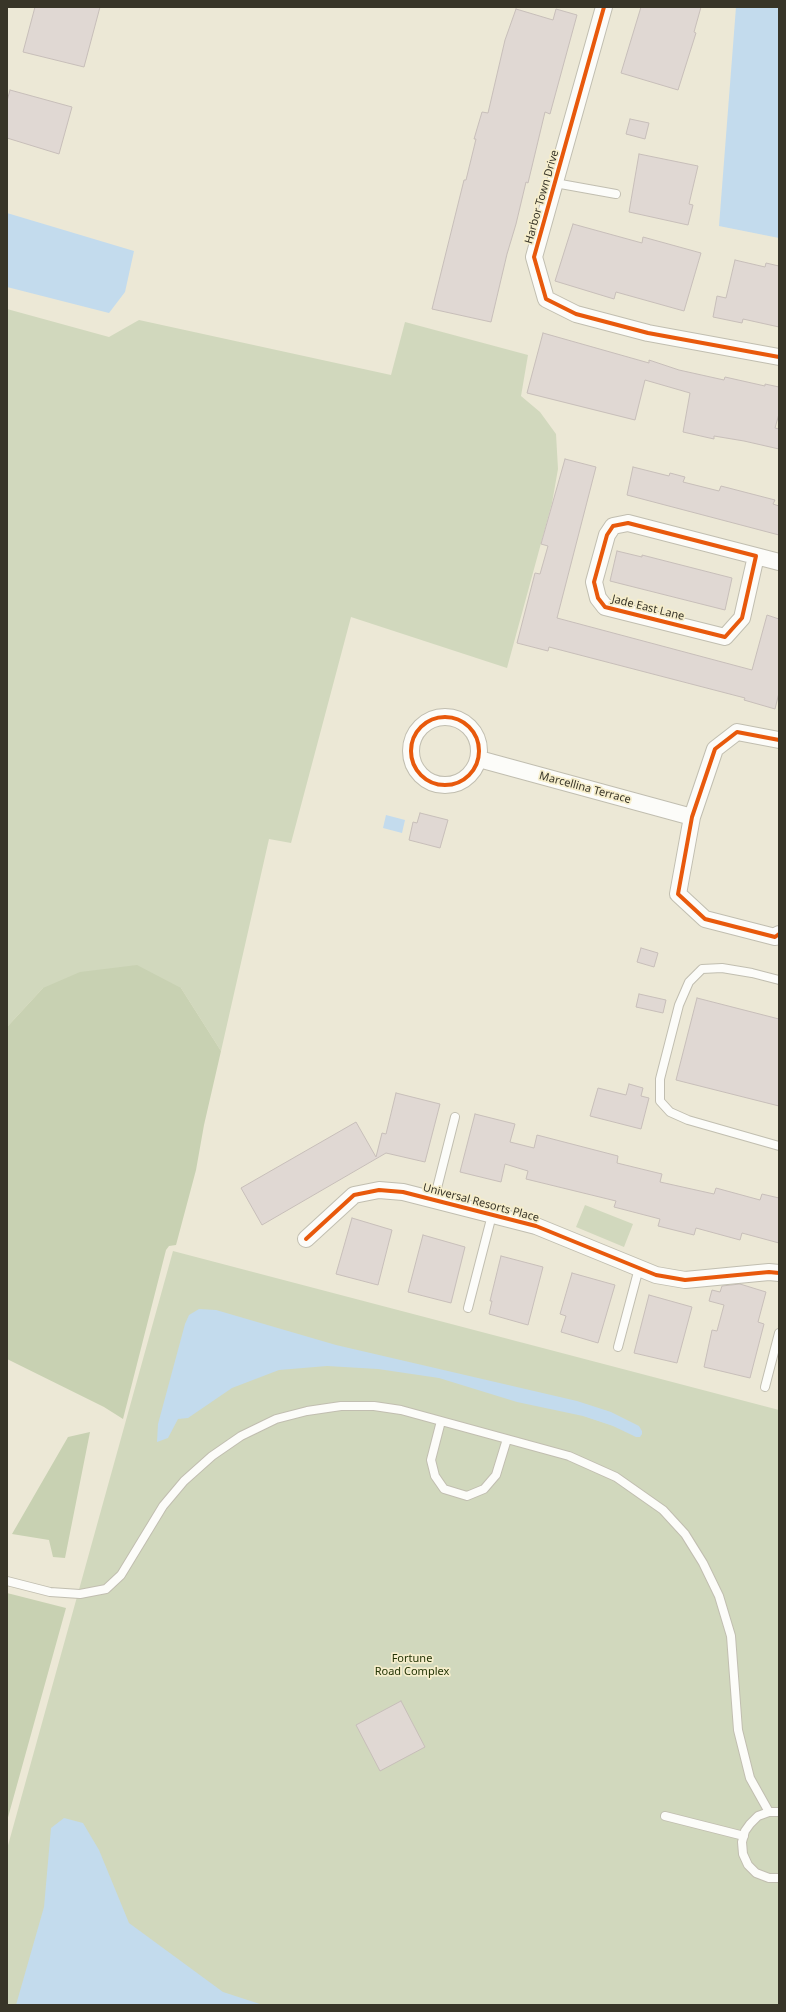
<!DOCTYPE html>
<html>
<head>
<meta charset="utf-8">
<style>
  body { margin:0 }
  #map { position:relative; width:786px; height:2012px; overflow:hidden; background:#ece8d6; font-family:"Noto Sans",sans-serif }
  canvas { display:block }
  .frame { position:absolute; inset:0; border:8px solid #383528; pointer-events:none }
</style>
</head>
<body>
<div id="map">
<canvas width="786" height="2012"></canvas>
<div class="frame"></div>
</div>
<script>
const c = document.querySelector('canvas').getContext('2d');
c.lineJoin = 'round';
function paint(path, color) {
  c.fillStyle = color;
  c.fill(path, 'evenodd');
}
function poly(rows) {
  const path = new Path2D();
  for (const r of rows) {
    if (r.length === 3) {
      path.moveTo(r[0] + r[2], r[1]);
      path.arc(r[0], r[1], r[2], 0, 2 * Math.PI);
      continue;
    }
    path.moveTo(r[0], r[1]);
    for (let i = 2; i < r.length; i += 2) path.lineTo(r[i], r[i + 1]);
  }
  return path;
}
function trace(path, color, width, dash) {
  c.strokeStyle = color;
  c.lineWidth = width;
  c.lineCap = dash ? 'butt' : 'round';
  c.setLineDash(dash || []);
  c.stroke(path);
}
function label(font, color, halo, rows, align = 'center') {
  c.font = font + ' "Noto Sans",sans-serif';
  c.lineWidth = 3.5;
  c.setLineDash([]);
  c.textBaseline = 'middle';
  c.strokeStyle = halo;
  c.fillStyle = color;
  for (const [text, x, y, turn = 0] of rows) {
    c.save();
    c.translate(x, y);
    c.rotate((+turn || 0) * Math.PI / 180);
    c.textAlign = isNaN(turn) ? turn : align;
    if (halo) c.strokeText(text, 0, 0);
    c.fillText(text, 0, 0);
    c.restore();
  }
}
const green = poly([
  [7,309,109,337,139,320,391,375,405,322,528,355,521,396,540,412,556,434,558,469,552,503,507,668,351,617,291,843,269,839,221,1051,181,988,43,988,7,1027],
  [585,1205,633,1224,624,1247,576,1227],
  [173,1251,779,1410,779,2005,7,2005,7,1849]
]);
const forest = poly([
  [137,965,181,988,221,1051,204,1125,196,1170,176,1245,169,1246,166,1250,123,1419,104,1407,7,1359,7,1027,43,988,80,972],
  [90,1432,65,1558,53,1557,49,1540,12,1534,68,1437],
  [7,1593,66,1608,7,1821]
]);
const water = poly([
  [736,7,779,7,779,238,719,226],
  [7,213,134,251,125,292,109,313,7,287],
  [386,815,405,820,402,833,383,828],
  [199,1309,216,1310,336,1345,577,1401,611,1412,639,1426,642,1431,642,1434,640,1437,636,1437,613,1426,583,1416,517,1402,439,1378,378,1369,327,1366,279,1370,232,1388,188,1418,178,1419,168,1438,157,1442,158,1424,185,1324,189,1315],
  [64,1818,83,1823,99,1850,129,1923,223,1992,263,2005,16,2005,44,1907,51,1828]
]);
const building = poly([
  [35,7,100,7,84,67,23,52,35,7],
  [641,7,701,7,694,32,696,33,678,90,621,73,641,7],
  [516,9,553,20,556,9,577,15,550,114,545,112,528,183,526,182,516,224,507,254,491,322,432,309,464,180,466,180,476,139,474,139,482,112,488,113,505,40,516,9],
  [10,90,72,107,59,154,7,138,7,101,10,90],
  [630,119,649,123,645,139,626,134,630,119],
  [639,154,698,166,689,204,693,205,688,225,629,212,639,154],
  [573,224,642,243,643,237,701,253,684,311,616,292,614,299,555,281,573,224],
  [735,260,765,267,766,263,779,266,779,327,743,319,742,323,713,317,717,296,726,298,735,260],
  [543,333,649,363,649,360,679,370,724,380,725,377,765,386,765,384,779,387,779,414,775,428,779,429,779,449,744,441,714,436,714,439,683,432,690,393,645,380,635,420,527,393,543,333],
  [565,459,596,467,557,618,752,670,767,615,779,619,779,693,775,709,744,700,745,698,549,647,548,651,517,643,535,573,540,574,548,546,541,544,565,459],
  [633,467,669,476,670,473,685,477,683,482,719,491,721,486,775,500,773,504,779,506,779,535,627,495,633,467],
  [617,551,642,557,642,555,732,578,725,610,610,581,617,551],
  [420,813,448,820,440,848,409,840,413,822,417,823,420,813],
  [641,948,658,953,654,967,637,962,641,948],
  [639,994,666,1000,663,1013,636,1007,639,994],
  [697,998,779,1019,779,1106,676,1080,697,998],
  [629,1084,643,1088,641,1096,649,1098,641,1129,590,1116,598,1088,626,1095,629,1084],
  [396,1093,440,1104,425,1162,386,1153,262,1225,241,1188,356,1122,376,1157,382,1133,386,1134,396,1093],
  [475,1114,515,1124,510,1142,534,1148,537,1135,618,1156,617,1163,662,1174,660,1182,714,1194,716,1188,760,1200,762,1194,779,1198,779,1243,742,1233,740,1240,696,1228,694,1235,658,1226,660,1219,614,1207,616,1201,526,1179,528,1171,505,1164,501,1182,460,1172,475,1114],
  [352,1218,392,1230,378,1285,336,1274,352,1218],
  [423,1235,465,1247,451,1303,408,1292,423,1235],
  [501,1256,543,1267,528,1325,489,1314,492,1301,490,1301,501,1256],
  [572,1273,615,1285,598,1343,561,1332,566,1316,560,1314,572,1273],
  [740,1284,766,1292,758,1322,764,1324,750,1378,704,1367,712,1330,717,1331,724,1305,709,1301,712,1290,720,1292,722,1286,740,1284],
  [649,1295,692,1307,677,1363,634,1353,649,1295],
  [401,1701,425,1747,380,1771,356,1725,401,1701]
]);
const lane = poly([
  [555,183,616,194],
  [779,980,752,973,722,968,702,969,689,982,679,1005,660,1079,660,1101,670,1112,688,1120,779,1146],
  [434,1200,455,1117],
  [468,1308,492,1215],
  [618,1347,639,1268],
  [765,1387,779,1333],
  [441,1421,431,1460,435,1476,444,1489,467,1496,484,1489,496,1475,507,1439],
  [7,1581,50,1592,80,1594,106,1589,121,1575,163,1506,184,1481,212,1456,241,1436,276,1419,307,1411,341,1406,374,1406,401,1410,569,1456,616,1477,663,1510,685,1534,703,1563,719,1596,731,1636,738,1730,750,1778,769,1812],
  [779,1812,769,1812,758,1816,750,1824,745,1831,742,1842,743,1854,748,1865,756,1873,769,1878,779,1878],
  [665,1816,744,1836]
]);
const street = poly([
  [604,7,534,257,546,299,576,314,648,333,779,357],
  [628,523,756,556,742,618,725,637,605,607,598,598,594,582,607,535,613,526,628,523],
  [756,556,779,562],
  [445,751,34],
  [779,740,737,732,715,749,692,817,678,894,705,919,775,937,779,934],
  [479,759,692,817],
  [306,1239,354,1195,379,1190,403,1192,536,1226,656,1275,685,1280,769,1272,779,1273]
]);
const cycleway = poly([
  [604,7,534,257,546,299,576,314,648,333,779,357],
  [628,523,756,556,742,618,725,637,605,607,598,598,594,582,607,535,613,526,628,523],
  [445,751,34],
  [779,740,737,732,715,749,692,817,678,894,705,919,775,937,779,934],
  [306,1239,354,1195,379,1190,403,1192,536,1226,656,1275,685,1280,769,1272,779,1273]
]);
const streetNames = [
  ["Harbor Town Drive",542,197,-74],
  ["Jade East Lane",648,608,14],
  ["Marcellina Terrace",585,788,15],
  ["Universal Resorts Place",481,1203,15]
];
const parkNames = [
  ["Fortune",412,1659],
  ["Road Complex",412,1672]
];
paint(green, '#d1d8bd');
paint(forest, '#c8d1b2');
paint(water, '#c3dbed');
paint(building, '#e0d8d3');
trace(building, '#c7beb9', 1);
trace(lane, '#c1beb0', 10);
trace(street, '#c1beb0', 18);
trace(lane, '#fcfcf9', 8);
trace(street, '#fcfcf9', 16);
trace(cycleway, '#e8590c', 4);
label('11px', '#383528', '#f6eecc', streetNames);
label('11px', '#243506', '#f6eecc', parkNames);
</script>
</body>
</html>
